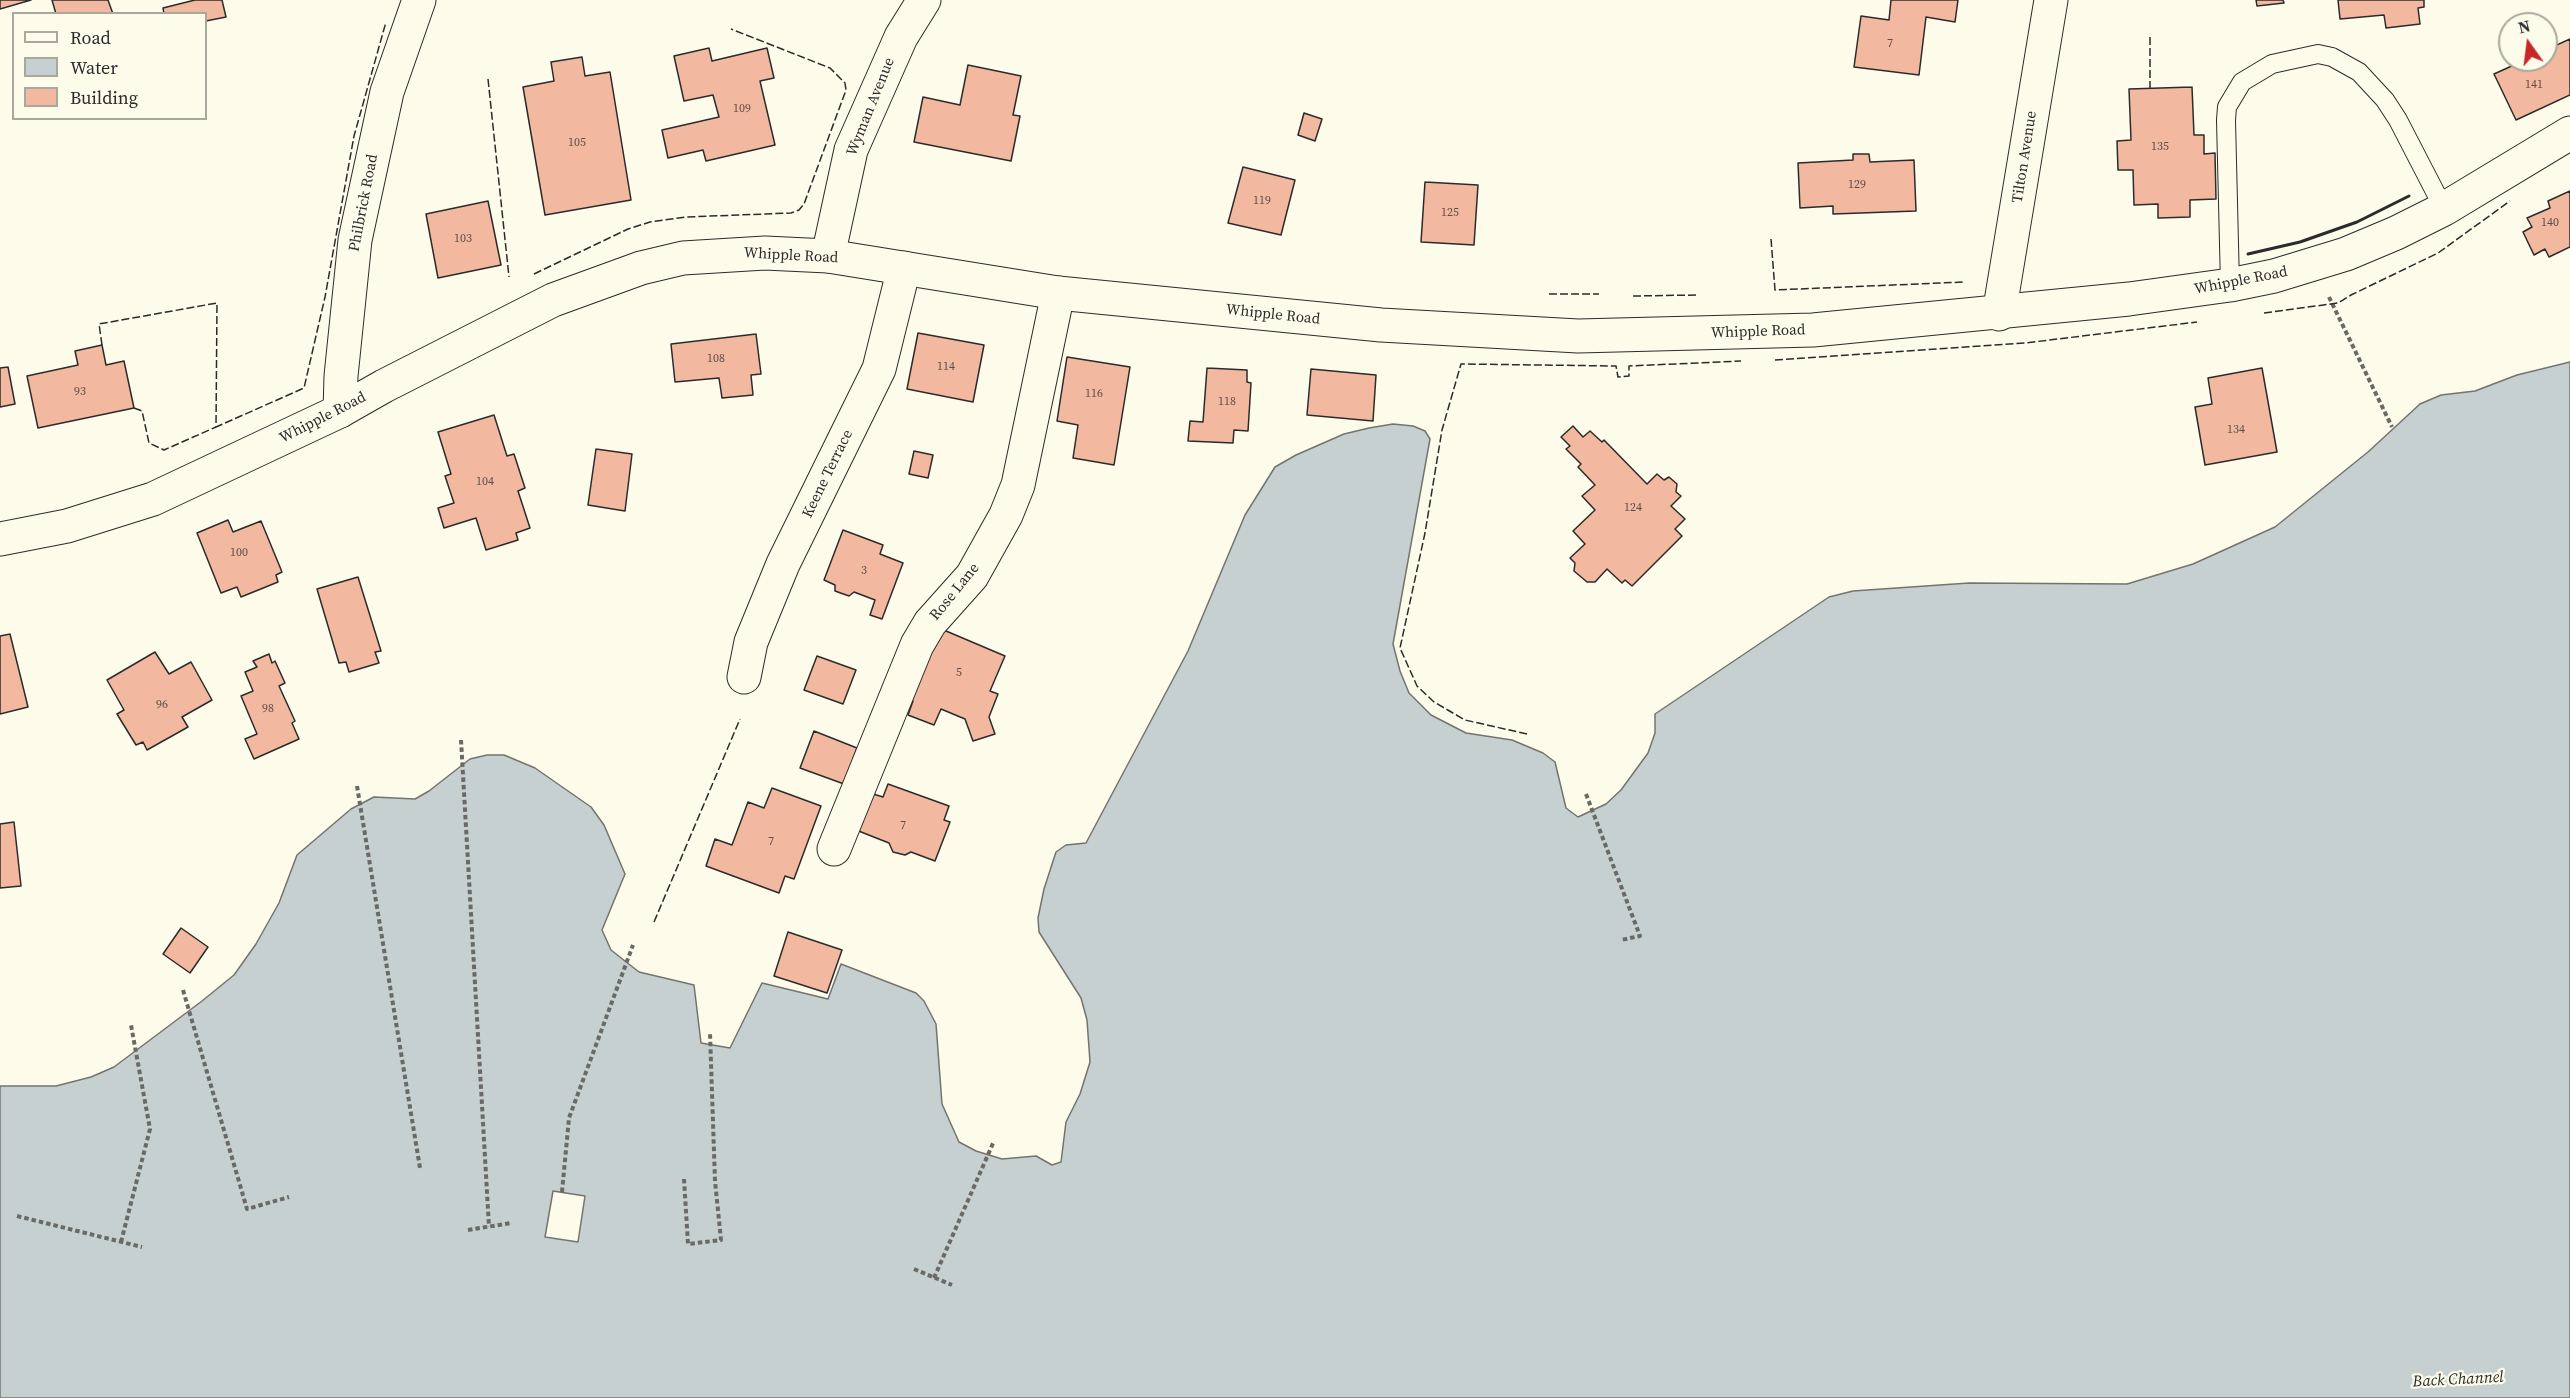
<!DOCTYPE html>
<html>
<head>
<meta charset="utf-8">
<style>
  body { margin:0 }
  #map { position:relative; width:2570px; height:1398px; overflow:hidden; background:#fdfbea; font-family:"Source Serif 4",serif }
  canvas { display:block }
  .legend { position:absolute; left:12px; top:12px; width:195px; height:108px; box-sizing:border-box; background:#fdfbea; border:2px solid #a9a89e; margin:0; padding:8px 10px; list-style:none; font-size:18px; color:#2b2b2b }
  .legend li { display:flex; align-items:center; gap:12px; height:30px }
  .legend b { width:30px; border:2px solid #a9a89e }
  .north { position:absolute; left:2498px; top:12px; width:60px; height:60px; box-sizing:border-box; background:#fdfbea; border:2px solid #a9a89e; border-radius:50%; rotate:346deg; font-size:16px; font-weight:700; line-height:24px; text-align:center; color:#2b2b2b }
  .north::after { content:''; display:block; margin:auto; width:21px; height:27px; background:#c62828; clip-path:polygon(50% 0,100% 100%,50% 72%,0 100%) }
</style>
</head>
<body>
<div id="map">
<canvas width="2570" height="1398"></canvas>
<ul class="legend">
<li><b style="height:8px;background:#fdfbea"></b>Road</li>
<li><b style="height:16px;background:#c7d0d0"></b>Water</li>
<li><b style="height:16px;background:#f2b8a0"></b>Building</li>
</ul>
<div class="north">N</div>
</div>
<script>
const c = document.querySelector('canvas').getContext('2d');
c.lineJoin = 'round';
function paint(path, color) {
  c.fillStyle = color;
  c.fill(path, 'evenodd');
}
function poly(rows) {
  const path = new Path2D();
  for (const r of rows) {
    path.moveTo(r[0], r[1]);
    for (let i = 2; i < r.length; i += 2) path.lineTo(r[i], r[i + 1]);
  }
  return path;
}
function trace(path, color, width, dash) {
  c.strokeStyle = color;
  c.lineWidth = width;
  c.lineCap = dash ? 'butt' : 'round';
  c.setLineDash(dash || []);
  c.stroke(path);
}
function label(font, color, halo, rows, align = 'center') {
  c.font = font + ' "Source Serif 4",serif';
  c.lineWidth = 4.5;
  c.setLineDash([]);
  c.textBaseline = 'middle';
  c.strokeStyle = halo;
  c.fillStyle = color;
  for (const [text, x, y, turn = 0] of rows) {
    c.save();
    c.translate(x, y);
    c.rotate((+turn || 0) * Math.PI / 180);
    c.textAlign = isNaN(turn) ? turn : align;
    if (halo) c.strokeText(text, 0, 0);
    c.fillText(text, 0, 0);
    c.restore();
  }
}
const water = poly([
  [2570,362,2570,1398,0,1398,0,1086,56,1086,91,1077,114,1067,202,1001,234,975,256,944,279,903,297,855,351,809,374,797,415,799,429,791,470,759,487,755,504,755,535,768,591,807,604,825,625,874,602,930,611,950,639,972,694,985,701,1043,730,1048,762,983,828,999,841,964,916,993,924,1001,936,1024,942,1104,959,1142,976,1151,1002,1159,1036,1156,1052,1165,1061,1162,1066,1122,1080,1094,1090,1062,1087,1020,1081,998,1039,932,1038,918,1044,889,1056,852,1066,845,1086,843,1188,651,1245,515,1275,467,1296,455,1344,434,1369,428,1393,424,1413,426,1425,431,1430,439,1393,644,1400,671,1409,693,1431,715,1466,733,1512,740,1543,753,1555,762,1566,808,1578,817,1606,804,1621,790,1648,753,1655,733,1655,714,1829,597,1853,591,1969,583,2127,584,2193,564,2275,527,2368,452,2420,404,2441,395,2475,391,2517,375,2570,362]
]);
const pier = poly([
  [553,1191,585,1196,578,1242,545,1237,553,1191]
]);
const building = poly([
  [0,0,31,0,0,9,0,0],
  [52,0,108,0,113,14,56,14,52,0],
  [195,0,222,0,226,17,206,21,206,14,164,14,163,8,195,0],
  [1891,0,1958,0,1955,22,1926,17,1919,75,1854,67,1861,16,1889,20,1891,0],
  [2256,0,2283,0,2284,3,2257,6,2256,0],
  [2338,0,2424,0,2424,7,2418,8,2420,24,2386,28,2384,15,2340,19,2338,0],
  [2570,39,2570,95,2516,120,2494,74,2525,60,2546,60,2546,50,2570,39],
  [709,48,712,61,767,48,774,78,760,81,775,145,706,161,703,150,668,158,662,130,719,117,713,95,684,101,674,56,709,48],
  [582,57,585,76,610,72,631,200,545,215,523,87,554,81,551,62,582,57],
  [968,65,1021,76,1013,115,1020,116,1011,161,914,142,923,97,960,105,968,65],
  [2192,87,2194,135,2204,135,2204,154,2215,153,2216,199,2190,200,2190,217,2158,218,2158,204,2134,205,2133,170,2118,170,2117,141,2131,140,2129,89,2192,87],
  [1304,113,1322,119,1315,141,1298,135,1304,113],
  [1853,154,1869,154,1870,162,1914,160,1916,211,1833,214,1833,206,1800,208,1798,163,1853,160,1853,154],
  [1243,167,1295,180,1281,235,1228,223,1243,167],
  [1425,182,1478,185,1474,245,1421,242,1425,182],
  [2570,191,2570,247,2549,257,2545,249,2534,255,2523,232,2532,227,2527,218,2550,208,2548,201,2570,191],
  [488,201,501,265,438,278,426,214,488,201],
  [918,333,984,345,973,402,907,389,918,333],
  [756,334,761,374,751,375,753,395,722,398,719,378,675,382,671,344,756,334],
  [102,345,106,365,124,361,134,408,38,428,27,376,78,365,75,351,102,345],
  [1067,357,1130,367,1114,465,1073,458,1078,425,1057,421,1067,357],
  [8,367,15,404,0,407,0,368,8,367],
  [1207,368,1247,370,1247,382,1251,383,1248,431,1234,430,1233,443,1188,441,1190,421,1203,422,1207,368],
  [2262,368,2277,452,2205,465,2195,407,2212,404,2208,378,2262,368],
  [1311,369,1376,375,1373,421,1307,415,1311,369],
  [494,415,507,456,514,454,525,488,518,491,530,528,516,533,518,540,486,550,476,518,444,528,438,508,454,503,445,476,451,474,438,432,494,415],
  [1573,426,1583,437,1590,431,1602,442,1604,440,1647,484,1657,474,1664,480,1669,477,1677,484,1676,492,1681,496,1671,506,1685,519,1675,529,1682,536,1632,586,1625,580,1622,583,1607,569,1595,582,1587,582,1574,571,1575,563,1570,558,1585,544,1573,531,1595,510,1582,496,1595,485,1578,467,1581,464,1566,449,1570,446,1561,437,1573,426],
  [596,449,632,454,625,511,588,505,596,449],
  [914,451,933,455,928,478,909,474,914,451],
  [228,520,233,532,261,521,282,572,276,575,278,582,241,597,237,587,221,593,197,533,228,520],
  [843,530,883,545,880,554,903,563,882,619,870,615,875,600,854,592,849,596,835,591,835,585,824,580,843,530],
  [358,577,381,651,375,652,379,663,349,672,346,662,339,663,317,589,358,577],
  [939,628,1005,656,990,691,998,694,989,717,995,734,973,741,965,719,941,709,934,725,908,715,913,701,909,700,939,628],
  [10,634,28,707,0,714,0,636,10,634],
  [155,652,169,674,191,662,212,700,182,717,188,727,147,750,143,742,136,745,117,714,124,710,107,680,155,652],
  [269,654,272,663,275,661,285,683,279,686,295,721,292,723,299,739,254,759,245,739,257,734,241,696,253,691,245,672,257,667,253,661,269,654],
  [817,656,856,670,843,704,804,690,817,656],
  [814,731,857,748,844,784,800,768,814,731],
  [888,784,949,806,944,820,950,822,935,861,911,852,905,855,893,852,889,843,856,830,870,793,883,797,888,784],
  [772,788,821,806,794,879,785,876,779,893,706,866,715,839,732,845,748,802,764,808,772,788],
  [14,822,21,886,0,888,0,824,14,822],
  [181,928,208,947,190,973,163,954,181,928],
  [788,932,842,950,827,993,774,976,788,932]
]);
const path = poly([
  [2329,297,2392,427],
  [461,740,489,1227],
  [357,786,420,1168],
  [1586,794,1640,936,1621,940],
  [183,990,247,1209,289,1197],
  [684,1179,688,1244,721,1240,715,1181,710,1033],
  [562,1192,569,1118,633,945],
  [17,1216,142,1247],
  [468,1230,511,1223],
  [121,1242,150,1129,131,1025],
  [914,1269,952,1285],
  [934,1278,994,1141]
]);
const service = poly([
  [2230,285,2226,120,2227,107,2242,82,2272,64,2318,54,2332,57,2359,72,2385,100,2398,120,2444,209]
]);
const minor = poly([
  [828,256,851,150,901,37,924,0],
  [1999,314,2051,0],
  [340,411,341,376,355,240,387,92,419,0],
  [744,677,751,642,783,564,879,369,904,268],
  [834,849,917,645,930,623,972,576,1006,515,1018,485,1058,293]
]);
const secondary = poly([
  [0,539,67,526,153,499,340,411,384,386,553,300,641,268,683,258,765,253,828,256,1058,293,1381,325,1578,336,1813,330,2129,299,2230,285,2274,276,2346,254,2396,233,2444,209,2570,133]
]);
const fence = poly([
  [488,79,509,277],
  [2150,89,2150,37],
  [1771,239,1775,290,1964,282],
  [534,274,628,229,650,222,686,217,791,213,799,210,804,204,846,90,845,83,830,68,731,29],
  [1549,294,1599,294],
  [1633,296,1698,295],
  [2264,313,2338,303,2351,295,2438,253,2510,201],
  [102,345,99,324,217,303,216,427,304,388,325,297,354,136,386,22],
  [1775,360,2025,343,2197,322],
  [134,408,142,411,149,443,164,450,216,427],
  [1527,734,1465,720,1434,702,1417,686,1400,648,1425,533,1442,430,1461,364,1616,366,1618,377,1629,376,1629,366,1741,361],
  [654,922,740,719]
]);
const wall = poly([
  [2248,254,2300,242,2357,222,2409,196]
]);
const numberNames = [
  ["7",1890,44],
  ["141",2534,85],
  ["109",742,109],
  ["105",577,143],
  ["135",2160,147],
  ["129",1857,185],
  ["119",1262,201],
  ["125",1450,213],
  ["140",2550,223],
  ["103",463,239],
  ["108",716,359],
  ["114",946,367],
  ["93",80,392],
  ["116",1094,394],
  ["118",1227,402],
  ["134",2236,430],
  ["104",485,482],
  ["124",1633,508],
  ["100",239,553],
  ["3",864,571],
  ["5",959,673],
  ["96",162,705],
  ["98",268,709],
  ["7",903,826],
  ["7",771,842]
];
const streetNames = [
  ["Wyman Avenue",871,107,-68],
  ["Tilton Avenue",2025,157,-81],
  ["Philbrick Road",364,203,-79],
  ["Whipple Road",791,256,3],
  ["Whipple Road",2241,281,-11],
  ["Whipple Road",1273,315,6],
  ["Whipple Road",1758,332,-2],
  ["Whipple Road",323,418,-27],
  ["Keene Terrace",828,474,-64],
  ["Rose Lane",955,592,-51]
];
const waterNames = [
  ["Back Channel",2458,1380,-3]
];
paint(water, '#c7d0d0');
trace(water, '#74746e', 1.5);
paint(pier, '#fdfbea');
trace(pier, '#74746e', 1.5);
paint(building, '#f2b8a0');
trace(building, '#2b2b2b', 1.5);
trace(service, '#2b2b2b', 20);
trace(minor, '#2b2b2b', 35);
trace(secondary, '#2b2b2b', 35);
trace(path, '#6a6964', 4, [4.5, 3]);
trace(service, '#fdfbea', 18);
trace(minor, '#fdfbea', 33);
trace(secondary, '#fdfbea', 33);
trace(fence, '#2b2b2b', 1.5, [8, 3]);
trace(wall, '#2b2b2b', 3);
label('12px', '#5d4e48', null, numberNames);
label('15px', '#2b2b2b', '#fdfbea', streetNames);
label('italic 16px', '#2b2b2b', '#fdfbea', waterNames);
</script>
</body>
</html>
